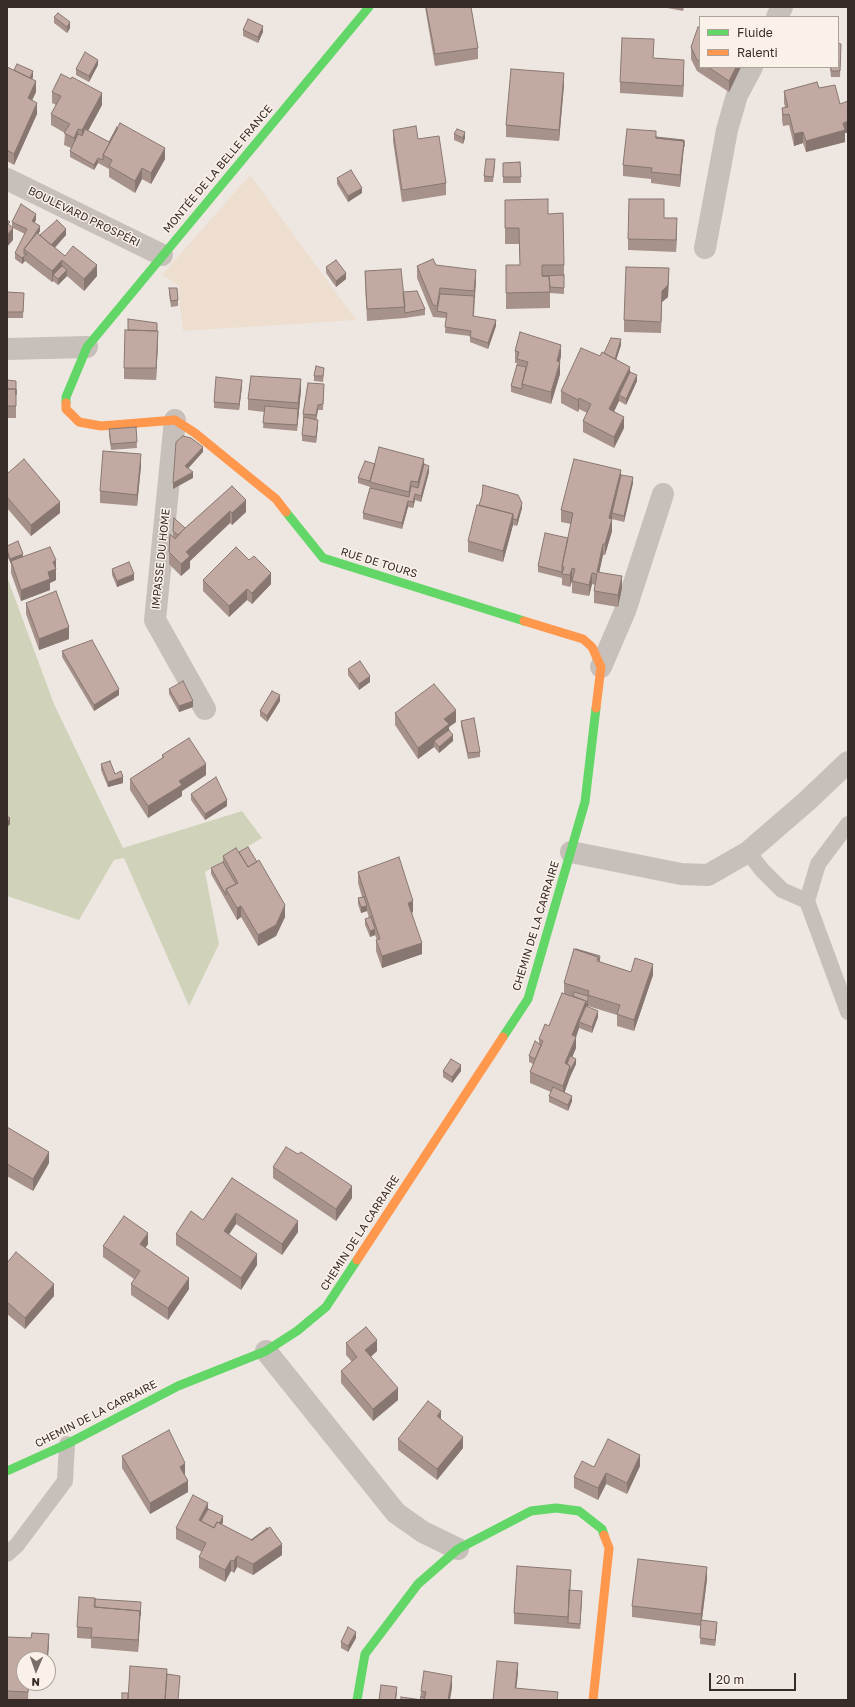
<!DOCTYPE html>
<html>
<head>
<meta charset="utf-8">
<style>
  body { margin:0 }
  #map { position:relative; width:855px; height:1707px; overflow:hidden; background:#eee7e1; font-family:"Golos Text",sans-serif }
  canvas { display:block }
  .frame { position:absolute; inset:0; border:8px solid #382c28; pointer-events:none }
  .legend { position:absolute; left:699px; top:16px; width:140px; height:52px; box-sizing:border-box; background:#faf1e9; border:1px solid #aca29c; margin:0; padding:5px 7px; list-style:none; font-size:12px; color:#382c28 }
  .legend li { display:flex; align-items:center; gap:8px; height:20px }
  .legend b { width:20px; border:1px solid #aca29c }
  .north { position:absolute; left:16px; top:1651px; width:40px; height:40px; box-sizing:border-box; background:#faf1e9; border:1px solid #aca29c; border-radius:50%; rotate:182deg; font-size:11px; font-weight:700; line-height:16px; text-align:center; color:#382c28 }
  .north::after { content:''; display:block; margin:auto; width:14px; height:18px; background:#786d69; clip-path:polygon(50% 0,100% 100%,50% 72%,0 100%) }
  .scale { position:absolute; left:709px; top:1673px; width:87px; height:18px; box-sizing:border-box; border:2px solid #382c28; border-top:0; padding-left:5px; font-size:12px; line-height:14px; white-space:nowrap; color:#382c28; -webkit-text-stroke:3px #faf1e9; paint-order:stroke }
</style>
</head>
<body>
<div id="map">
<canvas width="855" height="1707"></canvas>
<div class="frame"></div>
<ul class="legend">
<li><b style="height:5px;background:#63d668"></b>Fluide</li>
<li><b style="height:5px;background:#ff974d"></b>Ralenti</li>
</ul>
<div class="north">N</div>
<div class="scale">20 m</div>
</div>
<script>
const c = document.querySelector('canvas').getContext('2d');
c.lineJoin = 'round';
function paint(path, color) {
  c.fillStyle = color;
  c.fill(path, 'evenodd');
}
function poly(rows) {
  const path = new Path2D();
  for (const r of rows) {
    path.moveTo(r[0], r[1]);
    for (let i = 2; i < r.length; i += 2) path.lineTo(r[i], r[i + 1]);
  }
  return path;
}
function trace(path, color, width, dash) {
  c.strokeStyle = color;
  c.lineWidth = width;
  c.lineCap = dash ? 'butt' : 'round';
  c.setLineDash(dash || []);
  c.stroke(path);
}
function label(font, color, halo, rows, align = 'center') {
  c.font = font + ' "Golos Text",sans-serif';
  c.lineWidth = 3;
  c.setLineDash([]);
  c.textBaseline = 'middle';
  c.strokeStyle = halo;
  c.fillStyle = color;
  for (const [text, x, y, turn = 0] of rows) {
    c.save();
    c.translate(x, y);
    c.rotate((+turn || 0) * Math.PI / 180);
    c.textAlign = isNaN(turn) ? turn : align;
    if (halo) c.strokeText(text, 0, 0);
    c.fillText(text, 0, 0);
    c.restore();
  }
}
const green = poly([
  [7,577,54,704,123,848,242,811,262,838,205,872,219,944,189,1006,124,858,114,860,79,920,7,896]
]);
const plaza = poly([
  [250,175,356,320,183,331,178,285,162,275]
]);
const lane = poly([
  [748,852,762,870,782,890,807,901,848,1012],
  [807,901,818,864,848,824],
  [7,1554,17,1545,65,1481,67,1444]
]);
const street = poly([
  [777,17,782,7],
  [7,179,162,255],
  [705,248,727,130,737,95,752,67],
  [7,349,87,347],
  [175,420,155,620,205,709],
  [601,667,625,611,663,494],
  [571,852,681,874,708,875,748,852,807,801,848,762],
  [266,1351,396,1513,423,1532,458,1549]
]);
const fast = poly([
  [66,403,66,397,87,347,369,7],
  [286,512,323,558,524,621],
  [503,1037,528,999,585,802,596,708],
  [7,1471,67,1444,178,1386,266,1351,297,1331,326,1307,357,1260],
  [357,1700,365,1654,418,1584,458,1549,531,1511,556,1508,579,1511,602,1529,604,1535]
]);
const slow = poly([
  [66,403,66,409,79,422,101,426,175,420,195,433,276,499,286,512],
  [524,621,583,639,592,647,601,667,596,708],
  [357,1260,503,1037],
  [593,1700,609,1548,604,1535]
]);
const wall = poly([
  [425,7,471,7,478,48,478,59,435,66],
  [662,7,684,7,683,11],
  [54,17,70,28,67,33,54,23],
  [700,28,700,67,741,67,729,92,697,71,691,59,691,47],
  [243,30,263,32,258,43,243,36],
  [841,44,840,77,831,77,830,67],
  [654,51,653,58,684,71,683,97,620,93,620,82],
  [98,65,89,82,76,75,76,69],
  [7,67,14,70,33,77,32,79,36,92,32,100,37,114,14,165,7,161],
  [564,85,559,141,506,137,506,125],
  [819,88,845,133,845,142,806,152,803,143,794,146,789,125,783,126,782,120,782,108,785,107,784,103,784,91],
  [52,92,102,105,88,131,109,142,165,159,151,184,142,179,135,193,109,177,109,169,98,163,94,170,70,157,70,151,71,148,64,145,65,133,51,125,51,114,56,105,52,103],
  [393,130,418,139,446,183,446,195,402,202,393,141],
  [454,134,465,138,463,144,454,140],
  [656,137,684,146,680,187,651,183,651,179,623,176,623,165],
  [520,162,521,183,503,183,503,163],
  [495,165,493,182,484,182,484,176],
  [337,178,362,193,348,202,337,184],
  [505,200,548,214,564,265,564,294,550,293,550,308,506,309,506,265,520,265,519,244,505,244],
  [664,218,677,229,676,252,628,250,628,239],
  [36,220,34,223,40,231,38,234,40,235,66,235,55,248,65,256,97,276,84,291,67,276,58,285,53,281,52,282,25,261,22,264,15,259,15,253,25,234,13,228,13,240,10,225,12,228,12,222],
  [436,265,476,281,474,316,496,326,488,349,470,342,470,336,445,333,446,318,433,317,417,278,417,266],
  [326,267,346,279,336,287,326,273],
  [365,271,403,292,425,309,425,315,405,318,367,321,365,283],
  [669,280,668,297,662,302,661,333,624,332,624,320],
  [169,288,178,300,178,306,171,307,169,294],
  [7,292,24,293,23,318,7,318],
  [157,331,158,342,156,380,124,379,124,368],
  [621,345,616,360,630,372,637,381,626,405,619,401,614,412,624,428,614,448,583,432,583,421,587,413,579,409,578,412,561,403,561,391,600,356,604,353],
  [515,351,561,356,560,362,560,374,551,404,511,392,511,386,517,365,517,363,515,363],
  [324,374,323,382,314,381,314,376],
  [7,380,16,381,16,418,7,418],
  [242,386,239,410,214,408,214,402],
  [324,389,323,410,318,410,316,419,318,425,316,443,302,441,302,435,304,420,303,420,303,414],
  [301,390,297,431,263,428,264,412,248,410,248,399],
  [136,427,137,448,111,450,109,435,109,429],
  [375,464,424,464,429,472,421,502,415,500,413,508,408,507,402,529,363,519,363,513,370,487,358,483,358,478],
  [141,466,137,506,100,503,100,491],
  [7,474,60,513,31,536,7,508],
  [621,475,633,483,624,522,612,519,612,531,605,555,603,555,599,572,622,588,618,607,594,603,594,591,595,585,592,584,589,596,572,593,572,581,570,587,562,585,562,578,538,572,538,566,568,538,571,524,561,522,561,510],
  [232,486,246,512,232,525,230,523,190,561,190,568,181,576,169,564,169,552,175,539,173,537,173,531,185,528],
  [522,508,517,526,513,525,503,562,468,552,468,541],
  [7,546,23,557,56,560,56,580,50,583,50,590,21,601,11,573,11,564,7,556],
  [112,569,134,580,117,587,112,575],
  [203,580,271,584,252,604,247,600,229,617,203,591],
  [26,603,69,639,39,650,26,614],
  [62,651,119,695,94,711,62,657],
  [348,669,370,682,359,690,348,675],
  [169,689,193,707,179,712,169,694],
  [280,701,267,722,260,716,260,711],
  [395,713,456,722,449,727,449,730,453,741,439,753,434,747,418,759,395,725],
  [461,721,480,752,480,757,468,759,461,726],
  [162,755,206,775,182,791,182,796,148,818,130,790,130,779,162,758],
  [101,764,115,774,123,783,108,787,101,770],
  [191,794,227,806,205,820,191,800],
  [239,852,285,917,276,936,258,946,241,917,237,920,211,874,211,868,223,862,223,856],
  [358,872,413,912,412,913,422,954,382,968,376,951,376,940,377,940,375,935,370,937,365,925,365,919,369,918,367,911,361,913,358,904,358,898,362,897,358,883],
  [600,962,631,972,653,975,634,1031,617,1026,617,1015,588,1006,588,1007,598,1017,592,1033,579,1028,576,1037,576,1048,572,1057,576,1064,570,1077,564,1092,572,1101,568,1111,549,1102,549,1096,551,1092,530,1083,530,1072,533,1064,529,1062,529,1056,539,1043,539,1039,549,1026,564,994,564,983],
  [443,1071,461,1071,452,1083,443,1077],
  [7,1127,49,1163,33,1191,7,1176],
  [273,1167,352,1198,336,1221,273,1178],
  [232,1178,298,1232,282,1255,236,1224,229,1234,257,1265,241,1290,176,1245,176,1234,203,1220],
  [148,1244,145,1248,189,1289,168,1320,131,1295,131,1284,134,1279,103,1257,103,1246],
  [7,1263,54,1296,25,1329,7,1314],
  [346,1343,377,1351,371,1357,398,1400,373,1421,341,1383,341,1371,352,1362,346,1355],
  [441,1419,463,1448,437,1480,398,1450,398,1439],
  [122,1456,185,1474,184,1475,188,1492,150,1514,122,1468],
  [640,1466,627,1494,606,1484,598,1500,574,1488,574,1477,594,1467],
  [208,1509,223,1522,222,1525,282,1555,253,1575,237,1567,234,1573,231,1571,225,1582,199,1568,199,1557,202,1552,176,1539,176,1528],
  [707,1579,702,1620,717,1627,715,1646,700,1644,701,1626,632,1617,632,1606],
  [571,1582,570,1590,582,1597,580,1629,514,1624,514,1613],
  [95,1602,141,1608,138,1652,91,1648,91,1639,77,1638,77,1627],
  [7,1637,49,1645,24,1659,29,1683,28,1700,7,1700],
  [356,1638,348,1652,341,1648,341,1642],
  [452,1688,420,1700,421,1691]
]);
const shadedWall = poly([
  [70,22,70,28,67,33,67,27],
  [263,26,263,32,258,43,258,37],
  [98,60,98,65,89,82,89,76],
  [684,60,684,71,683,97,683,86],
  [736,67,741,67,729,92,729,81],
  [33,71,33,77,28,89,28,83],
  [564,73,564,85,559,141,559,130],
  [36,81,36,92,28,109,28,98],
  [102,93,102,105,82,142,82,130],
  [37,103,37,114,14,165,14,154],
  [848,121,848,133,845,133,845,142,806,152,806,141,843,123],
  [78,129,78,140,74,150,74,138],
  [465,132,465,138,463,144,463,138],
  [803,132,803,143,794,146,794,134],
  [684,140,684,146,680,187,680,175,684,141],
  [165,148,165,159,151,184,151,173],
  [98,158,98,163,94,170,94,165],
  [142,168,142,179,135,193,135,181],
  [362,188,362,193,348,202,348,196],
  [36,214,36,220,32,227,32,221],
  [677,218,677,229,676,252,676,240],
  [40,226,40,231,33,244,31,242],
  [13,228,13,240,7,247,7,235],
  [66,229,66,235,52,250,46,246],
  [24,256,24,260,25,261,22,264,22,258],
  [62,260,62,272,53,275,53,281,52,282,52,271],
  [97,265,97,276,84,291,84,279],
  [669,268,668,297,662,302,661,333,662,291],
  [67,270,67,276,58,285,58,279],
  [476,270,476,281,474,302,474,291],
  [346,273,346,279,336,287,336,281],
  [496,320,496,326,488,349,488,343],
  [158,331,158,342,156,380,156,368],
  [621,339,621,345,613,370,613,364],
  [561,345,561,356,557,373,557,361],
  [560,362,560,374,551,404,551,392],
  [630,367,630,378,619,395,619,401,609,421,609,409],
  [637,375,637,381,626,405,626,399],
  [301,379,301,390,297,431,298,403],
  [242,380,242,386,239,410,239,404],
  [579,398,579,409,578,412,578,400],
  [318,405,318,410,316,421,316,415],
  [624,417,624,428,614,448,614,437],
  [318,420,318,425,316,443,316,437],
  [203,447,203,452,185,472,185,466],
  [141,454,141,466,137,506,137,495],
  [424,459,424,470,418,494,418,482],
  [429,466,429,472,421,502,421,496],
  [621,470,621,481,612,513,612,531,605,555,605,544,609,518],
  [193,472,193,478,173,489,173,483],
  [633,477,633,483,624,522,624,516],
  [411,481,411,492,409,501,409,492],
  [415,494,415,500,413,508,413,502],
  [246,500,246,512,232,525,232,513],
  [408,501,408,507,402,529,402,523],
  [60,502,60,513,31,536,31,525],
  [522,503,522,508,517,526,517,520],
  [230,511,230,523,190,561,190,568,181,576,181,564,186,552],
  [513,514,513,525,503,562,503,551],
  [603,544,603,555,597,583,597,572],
  [23,554,23,560,11,561,10,564,10,559],
  [56,560,56,580,50,583,50,590,21,601,21,590,48,572,53,562],
  [572,568,572,580,570,587,570,575],
  [271,573,271,584,252,604,252,593],
  [592,573,592,584,589,596,589,585],
  [134,574,134,580,117,587,117,581],
  [622,576,622,588,618,607,618,595],
  [247,589,247,600,229,617,229,606],
  [69,627,69,639,39,650,39,639],
  [370,676,370,682,359,690,359,684],
  [119,689,119,695,94,711,94,705],
  [280,695,280,701,267,722,267,716],
  [193,701,193,707,179,712,179,706],
  [456,710,456,722,449,727,449,736,434,741,434,747,418,759,418,748,444,719],
  [453,735,453,741,439,753,439,747],
  [206,764,206,775,182,791,182,796,148,818,148,806,179,781],
  [123,777,123,783,108,787,108,782],
  [227,800,227,806,205,820,205,814],
  [10,818,10,824,7,828,7,822],
  [413,901,413,912,408,914,408,903],
  [285,905,285,917,276,936,258,946,258,935],
  [241,906,241,917,237,920,237,908],
  [367,906,367,911,361,913,361,907],
  [375,929,375,935,370,937,370,931],
  [422,943,422,954,382,968,382,956],
  [653,964,653,975,634,1031,634,1020],
  [588,1000,588,1006,586,1012,586,1006],
  [586,1001,586,1012,579,1022,579,1028,576,1037,576,1048,567,1070,565,1063,572,1035],
  [598,1011,598,1017,592,1033,592,1027],
  [576,1059,576,1064,570,1077,563,1097,563,1086,570,1066],
  [461,1065,461,1071,452,1083,452,1077],
  [572,1096,572,1101,568,1111,568,1105],
  [49,1152,49,1163,33,1191,33,1179],
  [352,1186,352,1198,336,1221,336,1209],
  [236,1213,236,1224,224,1242,224,1231],
  [298,1221,298,1232,282,1255,282,1244],
  [148,1233,148,1244,140,1256,140,1244],
  [257,1254,257,1265,241,1290,241,1278],
  [189,1278,189,1289,168,1320,168,1308],
  [54,1284,54,1296,25,1329,25,1318],
  [377,1340,377,1351,365,1361,365,1350],
  [398,1388,398,1400,373,1421,373,1409],
  [441,1411,441,1423,437,1416],
  [463,1437,463,1448,437,1480,437,1469],
  [640,1455,640,1466,627,1494,627,1483],
  [185,1463,185,1474,180,1478,180,1467],
  [606,1473,606,1484,598,1500,598,1488],
  [188,1481,188,1492,150,1514,150,1503],
  [208,1503,208,1514,202,1527,199,1520],
  [223,1516,223,1522,214,1539,214,1534],
  [282,1544,282,1555,253,1575,253,1564],
  [237,1556,237,1567,234,1573,234,1561],
  [231,1560,231,1571,225,1582,225,1570],
  [707,1567,707,1579,701,1626,701,1614],
  [582,1591,582,1597,580,1629,580,1624],
  [141,1602,140,1622,138,1652,138,1640],
  [717,1622,717,1627,715,1646,715,1640],
  [356,1632,356,1638,348,1652,348,1646],
  [49,1634,49,1645,48,1659,47,1659],
  [518,1663,518,1674,515,1700,515,1688],
  [452,1676,452,1688,450,1700,448,1700],
  [397,1687,397,1693,396,1700,395,1700]
]);
const building = poly([
  [426,7,471,7,478,48,435,54,426,7],
  [58,13,70,22,67,27,54,17,58,13],
  [248,19,263,26,258,37,243,30,248,19],
  [698,27,700,28,700,61,697,60,691,47,698,27],
  [622,38,654,39,653,58,684,60,683,86,620,82,622,38],
  [838,43,841,44,840,71,831,71,831,67,838,67,838,43],
  [85,52,98,60,89,76,76,69,85,52],
  [17,64,33,71,30,78,14,70,17,64],
  [7,67,36,81,28,98,37,103,14,154,7,150,7,67],
  [708,67,736,67,729,81,708,67],
  [511,69,564,73,559,130,506,125,511,69],
  [61,74,71,79,72,77,102,93,82,130,78,129,74,138,64,133,70,124,51,114,61,96,52,92,61,74],
  [817,82,819,88,835,85,840,104,848,101,848,121,843,123,845,130,806,141,803,132,794,134,789,114,783,115,782,108,788,107,784,91,817,82],
  [120,123,165,148,151,173,142,168,135,181,109,166,112,160,103,155,120,123],
  [416,126,418,139,439,136,446,183,402,190,393,130,416,126],
  [117,127,118,128,103,155,103,160,98,158,94,165,70,151,78,134,82,136,85,129,109,142,117,127],
  [457,129,465,132,463,138,454,134,457,129],
  [627,129,656,131,656,138,684,141,680,175,651,172,652,168,623,165,627,129],
  [656,137,684,140,684,147,684,141,656,138,656,137],
  [486,159,495,159,493,177,484,176,486,159],
  [520,162,521,177,503,177,503,163,520,162],
  [351,170,362,188,348,196,337,178,351,170],
  [548,199,548,214,563,213,564,265,542,265,542,276,549,276,550,292,506,293,506,265,520,265,519,228,505,228,505,200,548,199],
  [629,199,664,199,664,218,677,218,676,240,628,239,629,199],
  [21,204,36,214,32,221,40,226,33,237,24,249,24,254,27,254,22,258,15,253,27,229,12,222,21,204],
  [7,220,10,222,8,224,7,223,7,220],
  [57,220,66,229,52,244,51,245,40,235,57,220],
  [7,223,13,228,7,235,7,223],
  [37,233,65,256,73,246,97,265,84,279,62,260,52,271,24,249,37,233],
  [433,259,436,265,476,270,474,291,440,288,437,306,433,305,417,266,433,259],
  [336,260,346,273,336,281,326,267,336,260],
  [62,266,67,270,58,279,53,275,62,266],
  [626,267,669,268,668,285,662,291,661,322,624,320,626,267],
  [401,269,405,307,367,309,365,271,401,269],
  [564,275,564,288,550,287,549,276,542,276,564,275],
  [169,288,177,288,178,300,171,301,169,288],
  [417,291,425,309,405,313,403,292,417,291],
  [7,292,24,293,23,312,7,312,7,292],
  [440,294,474,296,473,316,496,320,488,343,470,337,471,331,445,327,447,313,437,311,440,294],
  [128,319,157,323,157,331,128,330,128,319],
  [125,330,158,331,156,368,124,368,125,330],
  [520,332,561,345,557,361,560,362,551,392,522,384,528,362,517,359,519,352,515,351,520,332],
  [611,338,621,339,615,359,604,353,611,338],
  [581,348,600,356,602,352,630,367,609,409,624,417,614,437,583,421,591,404,579,398,578,400,561,391,581,348],
  [517,365,526,367,522,384,522,389,511,386,517,365],
  [316,366,324,368,323,376,314,376,316,366],
  [630,372,637,375,626,399,619,395,630,372],
  [251,376,301,379,298,403,248,399,251,376],
  [216,377,242,380,239,404,214,402,216,377],
  [7,380,16,381,16,395,16,389,7,389,7,380],
  [308,383,324,384,323,404,318,405,316,415,303,414,308,383],
  [7,389,16,389,16,406,7,406,7,389],
  [265,406,298,409,297,425,263,423,265,406],
  [304,417,318,420,316,437,302,435,304,417],
  [136,427,137,442,111,444,109,429,136,427],
  [183,436,191,438,203,447,185,466,193,472,173,483,176,442,183,436],
  [379,447,424,459,418,482,411,481,409,492,370,482,379,447],
  [103,451,141,454,137,495,100,491,103,451],
  [24,459,60,502,31,525,7,497,7,474,24,459],
  [574,459,621,470,609,518,612,519,605,544,603,544,597,572,622,576,618,595,594,591,597,574,592,573,589,585,572,581,575,569,572,568,570,575,562,574,564,567,562,566,573,513,561,510,574,459],
  [365,461,375,464,370,481,358,478,365,461],
  [424,464,429,466,421,496,415,494,413,502,408,501,402,523,363,513,370,488,409,497,411,486,418,488,424,464],
  [621,475,633,477,624,516,612,513,621,475],
  [483,485,518,495,522,503,517,520,513,519,513,514,479,505,482,496,483,485],
  [232,486,246,500,232,513,230,511,186,552,190,556,181,564,169,552,170,534,175,539,183,530,232,486],
  [477,505,513,514,503,551,468,541,477,505],
  [174,518,185,528,178,535,173,531,174,518],
  [545,533,568,538,562,566,562,572,538,566,545,533],
  [18,541,23,554,10,559,7,550,7,546,18,541],
  [50,547,56,560,53,562,56,569,48,572,50,579,21,590,11,561,50,547],
  [236,547,249,560,254,556,271,573,252,593,247,589,229,606,203,580,236,547],
  [129,562,134,574,117,581,112,569,129,562],
  [56,591,69,627,39,639,26,603,56,591],
  [92,640,119,689,94,705,62,651,92,640],
  [360,661,370,676,359,684,348,669,360,661],
  [183,681,193,701,179,706,169,689,183,681],
  [434,684,456,710,444,719,449,724,418,748,395,713,434,684],
  [272,691,280,695,267,716,260,711,272,691],
  [474,718,480,752,468,753,461,721,474,718],
  [449,730,453,735,439,747,434,741,449,730],
  [189,738,206,764,179,781,182,785,148,806,130,779,164,757,162,755,189,738],
  [110,761,115,774,121,771,123,777,108,782,101,764,110,761],
  [216,777,227,800,205,814,191,794,216,777],
  [7,816,10,818,7,822,7,816],
  [248,847,257,862,248,867,239,852,248,847],
  [236,848,248,867,259,860,285,905,276,925,258,935,241,906,237,908,226,889,238,883,223,856,236,848],
  [399,857,413,901,408,903,422,943,382,956,376,940,380,939,358,872,399,857],
  [223,862,236,884,226,889,226,895,211,868,223,862],
  [364,897,367,906,361,907,358,898,364,897],
  [371,917,375,929,370,931,365,919,371,917],
  [574,949,598,957,597,961,631,972,635,958,653,964,634,1020,617,1014,620,1005,588,995,589,991,564,983,574,949],
  [576,949,600,956,599,962,598,957,576,949],
  [574,992,588,996,588,1000,586,1006,586,1001,573,996,574,992],
  [562,993,586,1001,572,1035,576,1037,565,1063,570,1066,563,1086,530,1072,543,1041,539,1039,545,1024,549,1026,562,993],
  [586,1006,598,1011,592,1027,579,1022,586,1006],
  [535,1041,541,1045,535,1059,529,1056,535,1041],
  [570,1056,576,1059,570,1071,570,1066,567,1064,570,1056],
  [451,1059,461,1065,452,1077,443,1071,451,1059],
  [553,1087,572,1096,568,1105,549,1096,553,1087],
  [7,1127,49,1152,33,1179,7,1164,7,1127],
  [286,1147,298,1154,301,1152,352,1186,336,1209,273,1167,286,1147],
  [232,1178,298,1221,282,1244,236,1213,224,1231,257,1254,241,1278,176,1234,191,1211,203,1220,232,1178],
  [124,1216,148,1233,140,1244,189,1278,168,1308,131,1284,140,1271,103,1246,124,1216],
  [16,1252,54,1284,25,1318,7,1302,7,1263,16,1252],
  [366,1327,377,1340,365,1350,398,1388,373,1409,341,1371,357,1357,346,1343,366,1327],
  [428,1401,441,1411,437,1416,463,1437,437,1469,398,1439,428,1401],
  [169,1430,185,1463,180,1467,188,1481,150,1503,122,1456,169,1430],
  [608,1439,640,1455,627,1483,606,1473,598,1488,574,1477,582,1461,594,1467,608,1439],
  [193,1495,208,1503,199,1520,214,1528,217,1522,252,1540,270,1527,282,1544,253,1564,237,1556,234,1561,231,1560,225,1570,199,1557,206,1543,176,1528,193,1495],
  [208,1509,223,1516,220,1523,217,1522,214,1528,201,1521,208,1509],
  [267,1528,268,1529,252,1540,251,1540,267,1528],
  [638,1559,707,1567,701,1614,632,1606,638,1559],
  [517,1566,571,1570,568,1617,514,1613,517,1566],
  [569,1590,582,1591,580,1624,568,1623,569,1590],
  [79,1597,95,1598,94,1607,140,1611,138,1640,91,1637,92,1628,77,1627,79,1597],
  [95,1599,141,1602,140,1616,140,1611,95,1607,95,1599],
  [701,1620,717,1622,715,1640,700,1638,701,1620],
  [348,1627,356,1632,348,1646,341,1642,348,1627],
  [32,1633,49,1634,47,1659,24,1659,24,1683,29,1683,28,1692,7,1691,7,1637,31,1638,32,1633],
  [497,1661,518,1663,515,1688,558,1692,557,1700,493,1700,497,1661],
  [130,1666,167,1669,165,1700,128,1700,130,1666],
  [424,1671,452,1676,448,1700,424,1700,426,1692,421,1691,424,1671],
  [167,1674,180,1676,178,1700,165,1700,167,1674],
  [381,1685,397,1687,395,1700,379,1700,381,1685],
  [122,1693,128,1693,128,1700,122,1700,122,1693],
  [401,1697,422,1700,401,1700,401,1697],
  [421,1697,424,1697,424,1700,420,1700,421,1697]
]);
const streetNames = [
  ["MONTÉE DE LA BELLE FRANCE",218,169,-50],
  ["BOULEVARD PROSPÉRI",84,217,26],
  ["IMPASSE DU HOME",161,559,-84],
  ["RUE DE TOURS",379,563,17],
  ["CHEMIN DE LA CARRAIRE",536,926,-73],
  ["CHEMIN DE LA CARRAIRE",360,1233,-57],
  ["CHEMIN DE LA CARRAIRE",96,1414,-27]
];
paint(green, '#d0d3ba');
paint(plaza, '#edded0');
trace(lane, '#c7bfba', 16);
trace(street, '#c7bfba', 22);
trace(fast, '#63d668', 9);
trace(slow, '#ff974d', 9);
paint(wall, '#a7928b');
paint(shadedWall, '#887771');
paint(building, '#c2aaa2');
trace(building, '#887771', 1);
label('11px', '#382c28', '#faf1e9', streetNames);
</script>
</body>
</html>
